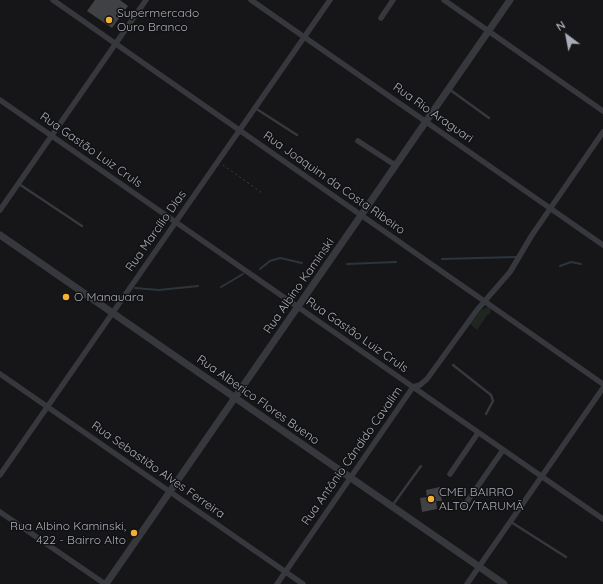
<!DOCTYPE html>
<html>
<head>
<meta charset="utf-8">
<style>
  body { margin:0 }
  #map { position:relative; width:603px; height:584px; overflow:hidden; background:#161618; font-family:Quicksand,sans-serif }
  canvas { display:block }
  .north { position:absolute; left:547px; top:16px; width:40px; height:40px; -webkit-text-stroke:3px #111113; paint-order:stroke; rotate:328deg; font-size:11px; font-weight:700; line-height:16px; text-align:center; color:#a8adb8 }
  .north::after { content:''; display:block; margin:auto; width:14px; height:18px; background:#a8adb8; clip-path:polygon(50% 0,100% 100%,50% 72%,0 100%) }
</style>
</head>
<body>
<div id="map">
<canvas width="603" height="584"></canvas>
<div class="north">N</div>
</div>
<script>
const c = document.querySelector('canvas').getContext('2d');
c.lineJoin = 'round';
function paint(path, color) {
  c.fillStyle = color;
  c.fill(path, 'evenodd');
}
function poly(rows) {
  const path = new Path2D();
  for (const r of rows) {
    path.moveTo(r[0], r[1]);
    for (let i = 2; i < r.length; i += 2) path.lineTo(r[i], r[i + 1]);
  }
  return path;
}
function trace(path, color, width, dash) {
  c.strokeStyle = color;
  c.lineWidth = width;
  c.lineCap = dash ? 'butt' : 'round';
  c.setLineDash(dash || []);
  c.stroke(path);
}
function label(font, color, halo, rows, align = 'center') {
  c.font = font + ' Quicksand,sans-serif';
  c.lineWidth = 3;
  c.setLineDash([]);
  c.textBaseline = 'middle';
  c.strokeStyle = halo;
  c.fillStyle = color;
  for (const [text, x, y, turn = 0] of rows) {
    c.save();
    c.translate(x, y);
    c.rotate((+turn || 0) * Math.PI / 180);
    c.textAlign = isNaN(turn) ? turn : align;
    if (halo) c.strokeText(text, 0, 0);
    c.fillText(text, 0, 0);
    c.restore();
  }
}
const green = poly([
  [487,307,491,308,490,314,488,314,477,330,470,324,480,311]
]);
const stream = poly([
  [442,259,516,257],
  [347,264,396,262],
  [560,266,571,262,581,264],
  [260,269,270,261,280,258,302,263],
  [221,287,243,274],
  [135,288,159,290,198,286]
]);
const building = poly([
  [95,0,120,0,128,6,112,28,87,11],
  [440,487,442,501,436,501,437,509,422,512,420,498,427,497,426,490]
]);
const path = poly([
  [223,165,262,193]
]);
const service = poly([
  [449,89,489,118],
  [255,108,297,135],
  [19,184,82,226],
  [453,365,491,395,493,401,486,414],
  [392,506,421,466],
  [511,522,566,557]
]);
const minor = poly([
  [53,0,603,384],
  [251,0,603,245],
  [444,0,603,111],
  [381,18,393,0],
  [0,100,603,519],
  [358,141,395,165],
  [0,210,146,0],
  [0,374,303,584],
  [450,474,478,433],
  [0,475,330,0],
  [464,506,503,450],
  [0,512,105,584],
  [277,584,413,387,420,385,427,379,477,310,510,272,532,235,603,132],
  [467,584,603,388]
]);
const tertiary = poly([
  [0,235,504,584],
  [106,584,510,0]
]);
const markers = [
  [109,20,4,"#f2b134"],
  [66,297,4,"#f2b134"],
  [431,499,4,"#f2b134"],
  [134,533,4,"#f2b134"]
];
const poiNames = [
  ["Supermercado",117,13],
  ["Ouro Branco",117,27],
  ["O Manauara",74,297],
  ["CMEI BAIRRO",439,492],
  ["ALTO/TARUMÃ",439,506],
  ["Rua Albino Kaminski,",126,526,"right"],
  ["422 - Bairro Alto",126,540,"right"]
];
const streetNames = [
  ["Rua Rio Araguari",433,113,35],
  ["Rua Gastão Luiz Cruls",91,150,35],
  ["Rua Joaquim da Costa Ribeiro",334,183,35],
  ["Rua Marcílio Dias",156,231,-55],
  ["Rua Albino Kaminski",299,286,-55],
  ["Rua Gastão Luiz Cruls",357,335,35],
  ["Rua Alberico Flores Bueno",258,400,35],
  ["Rua Antônio Cândido Cavalim",352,456,-55],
  ["Rua Sebastião Alves Ferreira",158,470,35]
];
paint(green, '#1e261f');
trace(stream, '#2c353c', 2);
paint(building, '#404145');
trace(path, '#3d3f44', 1, [2, 3]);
trace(service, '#37383d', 2.5);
trace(minor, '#37383d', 5.5);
trace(tertiary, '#37383d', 7);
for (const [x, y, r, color] of markers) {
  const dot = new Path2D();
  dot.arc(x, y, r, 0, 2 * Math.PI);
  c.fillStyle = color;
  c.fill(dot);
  trace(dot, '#111113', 1.5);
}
label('12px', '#a8adb8', '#111113', poiNames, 'left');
label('12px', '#a8adb8', '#111113', streetNames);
</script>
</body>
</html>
